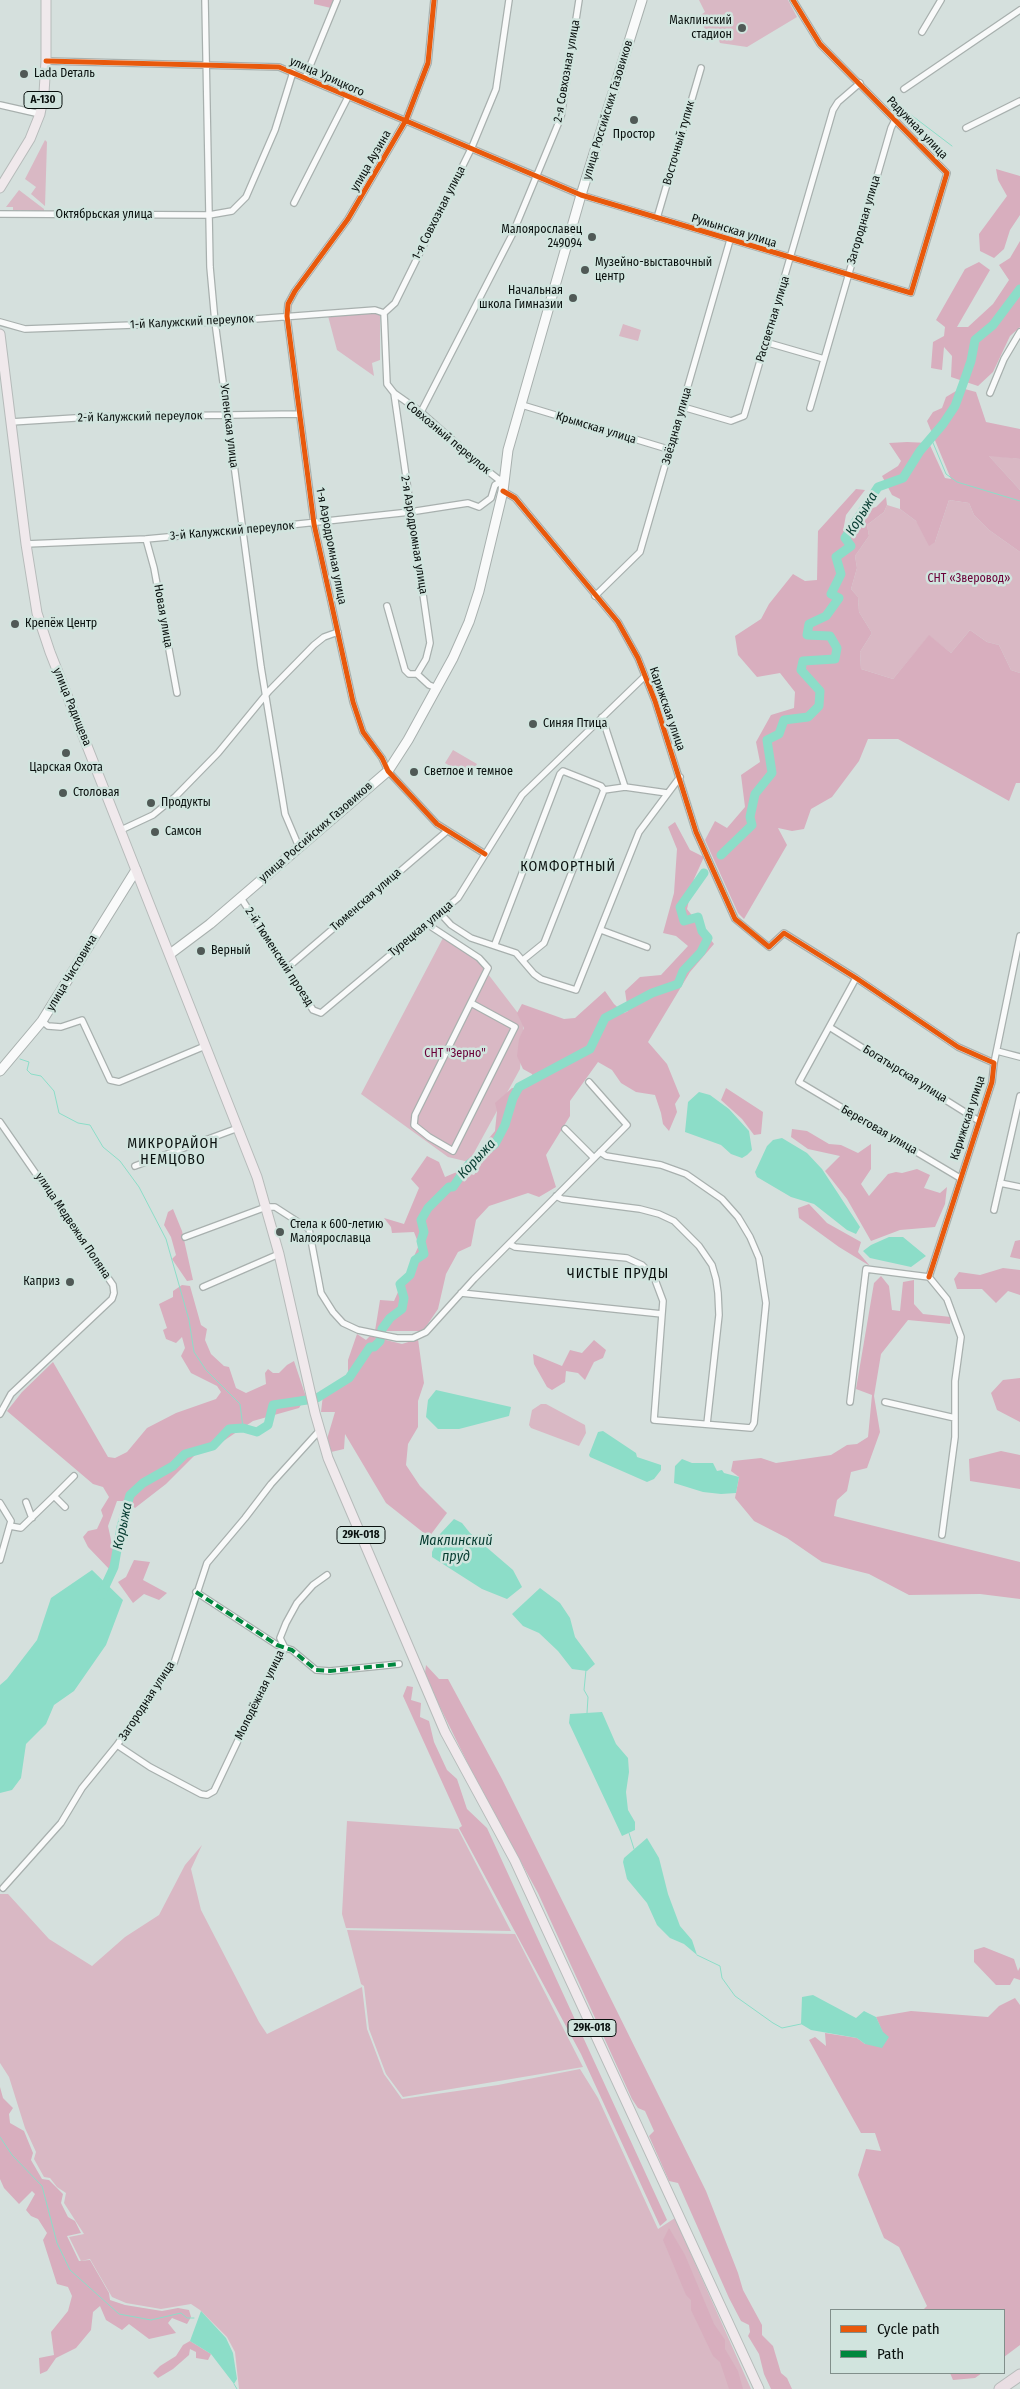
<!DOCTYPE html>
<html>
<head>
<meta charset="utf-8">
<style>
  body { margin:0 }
  #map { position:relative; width:1020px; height:2389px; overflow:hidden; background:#d5e0dd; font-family:"Fira Sans Condensed",sans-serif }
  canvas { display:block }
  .legend { position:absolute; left:830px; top:2309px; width:175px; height:65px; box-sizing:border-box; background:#d1e4de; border:1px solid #818f8b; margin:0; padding:6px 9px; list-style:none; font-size:15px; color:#09100e }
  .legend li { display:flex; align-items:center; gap:10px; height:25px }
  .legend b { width:25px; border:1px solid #818f8b }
</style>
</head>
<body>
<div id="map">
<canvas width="1020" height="2389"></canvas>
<ul class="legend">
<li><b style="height:6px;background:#e8590c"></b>Cycle path</li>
<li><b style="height:6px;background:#00873e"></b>Path</li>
</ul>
</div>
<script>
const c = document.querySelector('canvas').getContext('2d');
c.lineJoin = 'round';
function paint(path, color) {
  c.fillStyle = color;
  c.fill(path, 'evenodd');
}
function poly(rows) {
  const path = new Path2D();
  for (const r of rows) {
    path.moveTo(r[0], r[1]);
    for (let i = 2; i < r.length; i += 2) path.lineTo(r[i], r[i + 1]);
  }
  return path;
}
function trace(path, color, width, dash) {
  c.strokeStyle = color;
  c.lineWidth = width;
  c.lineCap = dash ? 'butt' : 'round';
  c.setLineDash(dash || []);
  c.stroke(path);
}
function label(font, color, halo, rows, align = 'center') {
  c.font = font + ' "Fira Sans Condensed",sans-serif';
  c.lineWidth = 5;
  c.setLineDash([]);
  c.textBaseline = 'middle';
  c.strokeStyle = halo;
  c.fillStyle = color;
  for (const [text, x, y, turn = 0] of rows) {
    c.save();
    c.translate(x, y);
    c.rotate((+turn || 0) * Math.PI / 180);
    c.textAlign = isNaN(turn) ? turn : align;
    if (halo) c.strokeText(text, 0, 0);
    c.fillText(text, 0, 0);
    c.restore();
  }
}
const green = poly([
  [699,0,788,0,797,17,747,47,720,43,718,38,712,41,698,17,705,12],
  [45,140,47,142,45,206,31,194,36,187,25,179],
  [19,190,44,209,44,211,13,210,13,207,6,207],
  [377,313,380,315,380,360,372,363,374,376,337,350,328,316],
  [623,324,641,330,638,341,619,336],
  [988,455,1020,459,1020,490],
  [949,500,969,503,974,515,989,530,1020,552,1020,673,1011,670,999,645,987,642,970,630,951,653,929,636,893,679,861,669,860,652,872,633,859,612,858,597,851,589,857,568,855,556,869,536,867,525,884,512,887,505,900,509,916,521,935,542],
  [453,750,477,764,469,777,445,763],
  [444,936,478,961,524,1021,520,1069,469,1162,448,1157,361,1094],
  [541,1404,546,1404,585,1425,586,1433,579,1446,531,1428,529,1425,532,1410],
  [347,1821,458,1829,511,1931,346,1928,342,1914],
  [202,1845,191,1869,201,1910,259,2022,267,2034,362,1987,367,2029,384,2074,402,2099,498,2085,580,2069,598,2098,658,2229,675,2218,751,2389,239,2389,235,2352,227,2337,200,2310,191,2304,161,2309,126,2303,112,2297,90,2259,81,2261,69,2237,84,2234,64,2203,66,2193,57,2187,50,2178,44,2177,34,2159,36,2152,25,2128,9,2077,0,2063,0,1894,8,1894,49,1939,92,1966,125,1937,159,1915,185,1865],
  [347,1930,515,1934,583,2067,403,2097,386,2074,369,2029,364,1986,361,1984]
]);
const forest = poly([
  [314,0,335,0,331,8,314,4],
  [996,169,1020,176,1020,215,1010,230,1004,249,994,258,980,251,979,234,1007,196,998,180],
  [1020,241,1020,327,1010,336,993,372,978,386,951,377,952,356,944,347,942,370,931,368,933,342,944,336,945,327,936,320,965,269,979,262,990,270,957,327,968,327,993,304,1009,280,999,265,1010,258],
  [961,388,976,392,986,422,1020,429,1020,459,989,456,1020,490,1020,552,989,530,974,515,969,503,949,500,935,542,929,546,916,521,900,509,900,499,892,495,882,476,898,466,901,461,889,443,907,442,929,443,945,478,951,479,927,421,933,412,942,408,946,397],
  [856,489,865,490,846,515,843,531,854,527,855,519,861,511,876,507,886,497,887,505,884,512,867,525,869,536,855,556,857,568,851,589,858,597,859,612,872,633,860,652,861,669,893,679,929,635,951,653,970,630,987,642,999,645,1011,670,1020,673,1020,783,1016,783,1009,801,898,739,868,739,859,761,832,797,811,809,804,829,792,831,778,828,787,845,744,919,738,913,705,840,715,821,727,828,745,807,741,775,760,762,756,742,771,715,794,708,795,692,780,673,757,677,738,655,735,636,761,619,769,604,793,574,805,581,817,580,818,531],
  [675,822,690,850,704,857,694,879,687,909,714,944,690,972,648,1042,667,1064,680,1096,675,1104,677,1112,669,1131,663,1124,661,1113,655,1095,636,1092,621,1083,612,1070,598,1062,570,1101,570,1116,546,1155,556,1187,539,1197,528,1193,489,1206,476,1220,471,1246,458,1252,446,1274,438,1309,423,1331,375,1331,380,1300,394,1301,419,1245,414,1232,392,1233,391,1227,384,1218,404,1224,419,1188,411,1179,427,1156,439,1162,445,1177,459,1171,474,1175,481,1165,480,1149,495,1131,497,1111,495,1103,512,1088,524,1089,534,1082,532,1074,523,1069,517,1056,519,1039,524,1028,517,1013,522,1004,564,1019,575,1018,605,991,614,1004,624,1013,628,1011,625,991,640,977,661,975,688,946,676,936,663,933,674,893,677,849,668,827],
  [726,1088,763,1112,761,1134,754,1135,742,1119,721,1100],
  [792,1129,807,1131,829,1144,841,1145,858,1153,871,1144,871,1169,861,1184,869,1196,888,1174,896,1172,902,1173,917,1169,930,1175,924,1188,940,1193,947,1187,945,1204,935,1227,900,1230,871,1241,847,1199,825,1171,840,1156,808,1149,791,1137],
  [809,1204,827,1223,861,1242,858,1252,870,1266,839,1247,799,1218,798,1208],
  [173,1209,182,1231,193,1280,187,1281,172,1259,176,1255,171,1237,164,1225,168,1212],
  [1020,1240,1020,1259,1010,1257,1015,1241],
  [1003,1268,1020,1270,1020,1295,1008,1291,996,1303,982,1289,957,1289,954,1279,959,1272,980,1275],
  [881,1276,889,1286,892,1310,900,1311,903,1282,914,1280,914,1304,923,1314,951,1317,950,1324,908,1320,881,1354,874,1396,880,1432,867,1468,851,1472,847,1491,837,1500,834,1516,1020,1562,1020,1599,980,1594,909,1595,869,1574,822,1562,787,1538,754,1521,735,1498,739,1477,731,1471,733,1461,761,1458,776,1463,831,1455,847,1445,857,1444,868,1437,872,1395,856,1389,874,1283],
  [182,1285,190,1286,201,1325,207,1329,205,1340,211,1354,224,1366,229,1367,236,1388,246,1393,266,1384,265,1373,268,1369,273,1373,279,1373,287,1365,294,1361,306,1397,299,1408,253,1421,219,1444,199,1451,166,1484,135,1508,127,1501,117,1501,108,1526,116,1563,111,1571,88,1547,83,1537,88,1531,97,1529,103,1516,101,1510,109,1497,103,1487,93,1484,7,1411,22,1392,53,1362,108,1457,115,1458,127,1452,147,1428,176,1413,216,1399,221,1392,217,1386,191,1373,181,1356,185,1348,182,1337,176,1343,166,1339,163,1330,167,1328,159,1304,173,1297,173,1291],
  [357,1334,366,1340,370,1336,402,1344,418,1339,424,1383,418,1401,418,1427,408,1444,406,1465,420,1486,447,1513,429,1537,386,1503,345,1434,344,1449,331,1452,327,1439,335,1412,321,1412,323,1395,348,1374,348,1360],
  [594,1340,606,1350,603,1358,594,1362,585,1380,578,1373,566,1371,565,1382,552,1390,547,1387,534,1364,533,1354,562,1366,570,1350,582,1353],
  [1020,1378,1020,1422,997,1410,991,1393,1003,1380],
  [1001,1451,1020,1455,1020,1489,970,1481,969,1459],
  [134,1560,150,1562,143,1580,167,1593,159,1600,144,1594,133,1603,118,1582,126,1577],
  [426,1665,439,1679,448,1679,502,1779,706,2191,738,2273,743,2290,762,2325,762,2335,773,2346,781,2373,787,2378,792,2389,771,2389,764,2374,759,2354,748,2336,750,2332,749,2325,741,2321,729,2298,678,2183,669,2181,649,2136,654,2131,645,2111,638,2108,632,2099,538,1893,475,1778,438,1703,425,1673],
  [407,1686,413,1687,411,1700,421,1703,420,1717,429,1721,434,1742,447,1770,457,1779,467,1809,487,1828,667,2220,660,2226,581,2054,459,1828,462,1826,403,1696],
  [984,1947,1014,1959,1018,1971,1020,1967,1020,1980,1014,1978,1010,1985,996,1985,974,1962,974,1950],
  [1015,1998,1020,2005,1020,2345,1004,2357,1004,2310,923,2310,927,2306,899,2247,884,2238,858,2175,866,2149,881,2151,875,2133,861,2133,809,2040,815,2037,826,2046,825,2033,857,2038,865,2044,883,2033,876,2017,911,2011,988,2017,999,2006],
  [0,2087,3,2098,13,2108,9,2114,10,2123,24,2131,33,2153,31,2160,42,2179,49,2180,63,2194,61,2203,68,2217,75,2221,81,2233,67,2236,79,2261,90,2260,109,2293,110,2300,125,2305,162,2311,178,2308,189,2310,191,2317,187,2324,172,2318,168,2323,176,2333,149,2339,129,2324,122,2330,106,2320,100,2306,93,2312,91,2330,76,2348,56,2358,47,2371,40,2374,39,2358,54,2355,51,2332,68,2311,72,2296,68,2287,57,2284,43,2240,47,2233,38,2219,31,2216,26,2210,35,2194,32,2191,19,2204,4,2188,0,2179],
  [669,2228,685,2255,714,2324,725,2340,725,2349,738,2371,743,2389,729,2389,720,2362,713,2356,691,2310,691,2300,686,2295,663,2240],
  [190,2341,211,2354,208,2360,196,2358,196,2352,190,2349,189,2355,173,2369,158,2378,153,2373,160,2366,176,2356,183,2345],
  [950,2373,982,2373,975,2378,953,2380]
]);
const water = poly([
  [699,1092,710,1095,729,1109,749,1131,752,1150,747,1155,742,1158,731,1154,721,1145,685,1132,688,1102],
  [782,1138,807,1153,822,1169,860,1227,856,1234,847,1230,814,1204,791,1197,757,1177,755,1172,767,1146,773,1140],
  [889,1237,903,1237,926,1256,911,1267,870,1258,863,1251,871,1245],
  [436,1390,511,1407,509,1416,459,1429,438,1429,426,1417,428,1400],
  [603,1431,636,1453,637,1457,661,1465,661,1470,654,1479,647,1482,590,1457,589,1455,598,1432],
  [682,1459,692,1463,713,1463,717,1471,722,1470,724,1473,739,1477,736,1493,721,1494,703,1492,674,1483,675,1466],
  [454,1519,462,1523,470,1533,513,1570,522,1587,507,1599,482,1589,432,1557,432,1552,440,1534],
  [92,1570,123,1600,106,1645,74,1691,54,1705,46,1724,26,1744,21,1778,12,1790,0,1793,0,1685,7,1679,37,1640,51,1598],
  [540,1588,560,1603,570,1618,575,1637,595,1664,587,1671,572,1669,558,1651,539,1633,523,1626,512,1614],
  [602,1712,616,1744,628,1758,629,1772,626,1792,628,1810,635,1822,635,1830,622,1836,569,1723,570,1714],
  [647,1838,659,1858,668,1894,680,1926,692,1940,697,1955,684,1944,670,1938,657,1925,647,1903,627,1879,623,1862,624,1858],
  [813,1995,856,2018,864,2011,876,2017,883,2032,889,2037,882,2048,865,2044,857,2038,811,2030,801,2024,802,1997],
  [201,2311,226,2338,233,2353,237,2379,234,2384,211,2354,190,2341]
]);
const stream = poly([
  [902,108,952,146],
  [931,438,946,474,957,482,1020,501],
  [20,1059,29,1062,27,1070,31,1074,41,1076,54,1091,59,1113,78,1123,90,1125,103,1147,120,1161,139,1187,166,1239,189,1320,194,1352,206,1370,240,1404,243,1428],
  [586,1670,584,1690,588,1697,587,1713],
  [629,1833,634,1849],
  [697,1955,720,1966,722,1978,735,1996,773,2023,782,2028,801,2024],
  [0,2137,12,2155,42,2186,57,2243,70,2270,119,2314,151,2320,181,2313,187,2318,194,2318],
  [234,2384,237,2389]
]);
const river = poly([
  [721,855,752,825,750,817,755,794,772,773,767,740,779,734,784,720,808,717,819,706,820,691,801,670,803,661,835,659,837,648,830,636,807,635,809,624,826,616,839,598,831,594,841,574,836,557,851,546,845,538,878,487,903,478,920,451,943,424,955,406,963,384,971,361,975,340,993,325,1020,289],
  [317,1398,349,1378,370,1347,374,1347,380,1341,382,1329,390,1318,402,1309,404,1298,400,1284,410,1275,415,1260,424,1254,421,1241,424,1232,421,1220,428,1208,449,1187,453,1187,469,1164,495,1144,505,1125,513,1098,519,1087,590,1049,605,1018,652,993,678,984,683,971,701,952,708,938,702,931,698,917,684,921,680,907,704,873],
  [101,1595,114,1567,121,1527,130,1495,143,1483,173,1466,185,1454,213,1446,229,1429,243,1428,257,1432,268,1425,273,1405,307,1400]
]);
const street = poly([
  [205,0,210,267,215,322,261,667,285,814,299,847],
  [434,0,428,63,406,120,348,219,295,291,288,304,287,316,314,524,353,702,363,732,382,758,388,771,437,824,485,854],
  [922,32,941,0],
  [46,61,279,67,581,195,911,293,947,173,820,44,793,0],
  [305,78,337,0],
  [904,89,1020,10],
  [0,105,40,114],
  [966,128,1020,101],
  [294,203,348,97],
  [0,214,209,215,232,211,246,197,275,130,293,72],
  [657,218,701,68],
  [0,322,25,329,215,322,375,310,384,313],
  [765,342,824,359],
  [394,393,430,643,426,659,417,674],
  [990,393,1004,359,1020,332],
  [522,405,671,450],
  [683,407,731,421,744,416,833,110,838,102,860,83],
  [810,408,891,128,895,120],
  [421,412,512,235,561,117,579,0],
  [11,422,91,417,299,414],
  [504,480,498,479,484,468,421,412,394,393,387,384,384,313,395,303,472,147,496,89,509,0],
  [503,491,515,498,618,622,638,658,655,701,696,832,735,919,769,947,784,933,856,978,958,1047,994,1063,992,1082,929,1277],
  [146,539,154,568,177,693],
  [26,544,146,539,243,530,410,512,468,503,479,507,491,498,495,485,504,480],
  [595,596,640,552,730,240],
  [387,606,405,670,409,674,417,674],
  [417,674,429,685,437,688],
  [602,717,625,787],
  [121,830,153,815,176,796,218,753,269,691,314,645,324,637,338,632],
  [241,898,313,1010,321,1013,458,898,522,795,645,676],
  [440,913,451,925,471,938,516,953,534,974,541,979,576,990,639,832,680,777],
  [427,924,479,958,488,968,415,1115,414,1125,429,1137,453,1151,515,1027,471,1003],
  [601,930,647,947],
  [495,944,560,774,563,771,601,786,604,790,625,787,667,793],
  [523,960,544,943,604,790],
  [286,969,447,831],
  [856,978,799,1082,960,1178],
  [42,1021,48,1026,61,1027,82,1020,110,1080,119,1082,205,1046],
  [831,1028,979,1121],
  [997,1051,1020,1057],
  [994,1063,1020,936],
  [0,1122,113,1285,114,1293,112,1299,11,1394,0,1414],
  [565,1129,594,1158],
  [135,1166,238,1128],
  [1000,1183,1020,1187],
  [556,1196,562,1199,640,1209,659,1214,674,1221,699,1246,712,1265,716,1279,718,1293,719,1315,707,1424],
  [994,1210,1020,1096],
  [185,1237,266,1207,275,1207,309,1229,321,1293,333,1312,343,1323,358,1330,397,1338,413,1338,426,1332,474,1279,627,1125,589,1082],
  [509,1244,515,1247,627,1258,642,1265,654,1277,663,1301,654,1420,751,1428,754,1423,766,1303,759,1258,750,1237,738,1217,722,1199,686,1174,661,1165,606,1156,600,1152],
  [203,1287,279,1254],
  [461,1293,662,1314],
  [850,1402,866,1269,929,1277,947,1299,961,1337,955,1381,955,1437,942,1535],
  [885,1402,955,1418],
  [54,1496,74,1476],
  [26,1502,32,1518],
  [0,1503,11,1521,0,1560],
  [10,1526,21,1528,54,1496,65,1507],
  [196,1592,277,1645,292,1650,316,1670,330,1671,399,1664],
  [117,1745,150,1767,201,1794,207,1795,214,1791,260,1694,285,1648,280,1638,286,1623,297,1603,313,1585,327,1575],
  [3,1888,61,1823,82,1788,117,1745,174,1663,207,1563,245,1518,271,1484,320,1430]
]);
const secondary = poly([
  [170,954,210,924,388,771,408,740,453,658,469,622,479,591,503,491,508,450,581,195,642,0],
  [0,1071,42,1021,136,870]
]);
const primary = poly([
  [0,188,30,139,40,114,44,93,46,61,46,0],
  [0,334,26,544,37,613,50,652,257,1177,279,1254,315,1413,328,1458,445,1732,515,1861,759,2389]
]);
const highway = poly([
  [1000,2389,1020,2375]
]);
const quiet = poly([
  [196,1592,277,1645,292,1650,316,1670,330,1671,399,1664]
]);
const cycleway = poly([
  [434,0,428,63,406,120,348,219,295,291,288,304,287,316,314,524,353,702,363,732,382,758,388,771,437,824,485,854],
  [46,61,279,67,581,195,911,293,947,173,820,44,793,0],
  [503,491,515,498,618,622,638,658,655,701,696,832,735,919,769,947,784,933,856,978,958,1047,994,1063,992,1082,929,1277]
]);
const markers = [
  [742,28,5,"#505956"],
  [24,74,5,"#505956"],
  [634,120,5,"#505956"],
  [592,237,5,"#505956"],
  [585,270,5,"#505956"],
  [573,298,5,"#505956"],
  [15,624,5,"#505956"],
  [533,724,5,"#505956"],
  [66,753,5,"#505956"],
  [414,772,5,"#505956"],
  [63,793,5,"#505956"],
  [151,803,5,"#505956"],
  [155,832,5,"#505956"],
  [201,951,5,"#505956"],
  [280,1232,5,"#505956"],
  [70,1282,5,"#505956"]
];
const shields = [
  [43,100,38],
  [361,1535,48],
  [592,2028,48]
];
const shieldNames = [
  ["А-130",43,100],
  ["29К-018",361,1535],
  ["29К-018",592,2028]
];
const poiNames = [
  ["Маклинский",732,21,"right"],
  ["стадион",732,35,"right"],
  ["Lada Dеталь",34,74],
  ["Простор",634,135,"center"],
  ["Малоярославец",582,230,"right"],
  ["249094",582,244,"right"],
  ["Музейно-выставочный",595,263],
  ["центр",595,277],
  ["Начальная",563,291,"right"],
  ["школа Гимназии",563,305,"right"],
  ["Крепёж Центр",25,624],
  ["Синяя Птица",543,724],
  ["Царская Охота",66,768,"center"],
  ["Светлое и темное",424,772],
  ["Столовая",73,793],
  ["Продукты",161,803],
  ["Самсон",165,832],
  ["Верный",211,951],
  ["Стела к 600-летию",290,1225],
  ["Малоярославца",290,1239],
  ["Каприз",60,1282,"right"]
];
const streetNames = [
  ["2-я Совхозная улица",567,71,-80],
  ["улица Урицкого",327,77,24],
  ["улица Российских Газовиков",608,110,-73],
  ["Радужная улица",917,128,46],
  ["Восточный тупик",679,143,-74],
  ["улица Аузина",371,161,-60],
  ["1-я Совхозная улица",439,213,-63],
  ["Октябрьская улица",104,215],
  ["Загородная улица",864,220,-74],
  ["Румынская улица",734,231,17],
  ["Рассветная улица",773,319,-73],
  ["1-й Калужский переулок",192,322,-3],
  ["2-й Калужский переулок",140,417,-1],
  ["Успенская улица",229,426,83],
  ["Звёздная улица",677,426,-74],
  ["Крымская улица",596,428,17],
  ["Совхозный переулок",448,438,40],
  ["3-й Калужский переулок",232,531,-5],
  ["2-я Аэродромная улица",414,535,81],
  ["1-я Аэродромная улица",331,546,79],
  ["Новая улица",163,616,80],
  ["улица Радищева",72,707,68],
  ["Карижская улица",667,709,71],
  ["улица Российских Газовиков",316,832,-41],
  ["Тюменская улица",366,900,-41],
  ["Турецкая улица",421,929,-40],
  ["2-й Тюменский проезд",279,957,57],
  ["улица Чистовича",72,973,-59],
  ["Богатырская улица",905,1074,32],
  ["Карижская улица",968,1118,-72],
  ["Береговая улица",879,1130,30],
  ["улица Медвежья Поляна",73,1226,56],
  ["Молодёжная улица",260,1695,-64],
  ["Загородная улица",147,1701,-57]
];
const parkNames = [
  ["СНТ «Зверовод»",969,579],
  ["СНТ \"Зерно\"",455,1054]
];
const waterNames = [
  ["Корыжа",862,514,-59],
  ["Корыжа",477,1159,-47],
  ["Корыжа",123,1526,-78],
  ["Маклинский",456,1541],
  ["пруд",456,1557]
];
const neighbourhoodNames = [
  ["КОМФОРТНЫЙ",568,867],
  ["МИКРОРАЙОН",173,1144],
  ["НЕМЦОВО",173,1160],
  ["ЧИСТЫЕ ПРУДЫ",618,1274]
];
paint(green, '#d9b8c4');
paint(forest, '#d8aebe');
paint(water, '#8cddc8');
trace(stream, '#8cddc8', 1);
trace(river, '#8cddc8', 9);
trace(street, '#a8b0ae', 8);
trace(secondary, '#a8b0ae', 11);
trace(primary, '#b6bbba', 11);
trace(highway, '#b6bbba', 13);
trace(street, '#f9fafa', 5.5);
trace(secondary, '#f9fafa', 9);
trace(primary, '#f0e9ec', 9);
trace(highway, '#e9dee3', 11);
trace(quiet, '#00873e', 4, [8, 4]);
trace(cycleway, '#e8590c', 5);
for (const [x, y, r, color] of markers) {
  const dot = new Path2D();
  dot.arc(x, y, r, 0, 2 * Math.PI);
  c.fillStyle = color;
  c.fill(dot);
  trace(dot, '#d1e4de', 2);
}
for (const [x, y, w] of shields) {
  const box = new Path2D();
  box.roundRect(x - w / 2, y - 8.5, w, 17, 4);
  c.fillStyle = '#d1e4de';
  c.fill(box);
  trace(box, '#09100e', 1);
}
label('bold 11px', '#09100e', null, shieldNames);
label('12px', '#09100e', '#d1e4de', poiNames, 'left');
label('12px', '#09100e', '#d1e4de', streetNames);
label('12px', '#690038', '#d1e4de', parkNames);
label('italic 14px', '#073c31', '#d1e4de', waterNames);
c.letterSpacing = '1px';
label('14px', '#09100e', '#d1e4de', neighbourhoodNames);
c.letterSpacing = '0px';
</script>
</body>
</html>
